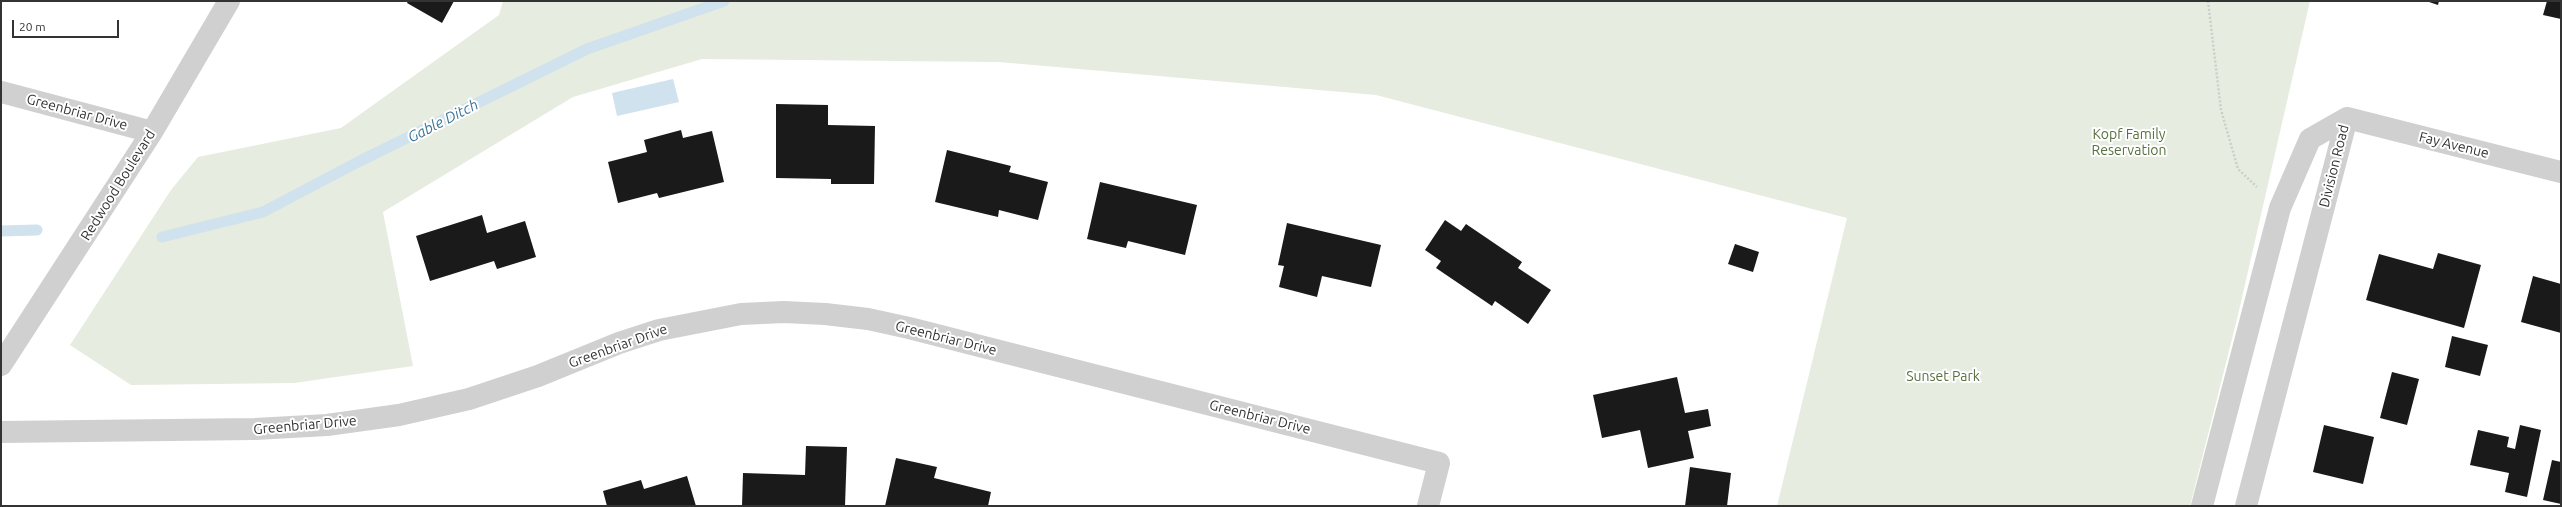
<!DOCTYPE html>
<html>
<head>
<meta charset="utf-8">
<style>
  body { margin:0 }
  #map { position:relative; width:2562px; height:507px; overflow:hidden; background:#fff; font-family:Ubuntu,sans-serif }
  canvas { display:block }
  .frame { position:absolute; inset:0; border:2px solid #333; pointer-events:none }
  .scale { position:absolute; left:12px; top:20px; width:107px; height:18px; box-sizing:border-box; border:2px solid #333; border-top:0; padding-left:5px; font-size:12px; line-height:14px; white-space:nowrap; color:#333; -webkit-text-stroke:3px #fff; paint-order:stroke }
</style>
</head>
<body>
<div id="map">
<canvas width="2562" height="507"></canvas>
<div class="frame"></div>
<div class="scale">20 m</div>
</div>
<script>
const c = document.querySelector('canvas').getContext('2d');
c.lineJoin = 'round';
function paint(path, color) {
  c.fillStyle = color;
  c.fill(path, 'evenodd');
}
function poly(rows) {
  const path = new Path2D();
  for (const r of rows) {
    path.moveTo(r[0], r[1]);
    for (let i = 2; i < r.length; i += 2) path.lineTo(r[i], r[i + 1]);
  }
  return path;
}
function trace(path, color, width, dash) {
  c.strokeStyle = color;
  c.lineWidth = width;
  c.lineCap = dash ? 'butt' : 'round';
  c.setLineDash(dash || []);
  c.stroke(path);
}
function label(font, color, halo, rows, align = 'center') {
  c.font = font + ' Ubuntu,sans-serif';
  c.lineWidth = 4;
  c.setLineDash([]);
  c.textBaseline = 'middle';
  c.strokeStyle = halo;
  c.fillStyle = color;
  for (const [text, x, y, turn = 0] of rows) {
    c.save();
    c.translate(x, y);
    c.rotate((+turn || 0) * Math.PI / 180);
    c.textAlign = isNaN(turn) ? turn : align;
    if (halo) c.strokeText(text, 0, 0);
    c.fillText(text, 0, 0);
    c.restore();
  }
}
const green = poly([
  [503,1,2310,1,2238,315,2190,506,1777,506,1847,218,1376,95,999,62,702,59,573,97,383,212,413,366,294,383,131,385,70,345,171,190,198,157,341,128,499,15]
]);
const water = poly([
  [673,79,679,102,617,116,612,93]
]);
const stream = poly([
  [1,231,37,230],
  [162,237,263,212,358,162,587,49,724,1]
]);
const building = poly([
  [408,1,454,1,442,23,407,3],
  [2426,1,2439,1,2438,5],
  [2547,1,2561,1,2561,19,2543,15],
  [776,104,828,105,828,125,875,126,874,184,831,184,831,179,776,178],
  [681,130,683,138,712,131,724,182,659,198,657,193,618,203,608,162,647,152,644,140],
  [947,150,1011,166,1009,172,1048,182,1038,220,999,210,998,217,935,202],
  [1100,182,1197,205,1185,255,1128,241,1126,248,1087,239],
  [482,215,487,233,525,221,536,257,497,269,494,261,430,281,416,236],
  [1445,220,1461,231,1466,224,1522,262,1518,268,1551,290,1528,324,1495,301,1492,306,1436,268,1441,261,1425,250],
  [1287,223,1381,245,1371,287,1322,276,1317,297,1279,287,1284,266,1278,265],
  [1735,244,1759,252,1753,272,1728,264],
  [2438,253,2481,265,2464,328,2366,300,2379,254,2433,269],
  [2533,276,2561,284,2561,333,2521,322],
  [2452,336,2488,345,2480,376,2445,367],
  [2392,372,2419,379,2407,425,2380,418],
  [1677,377,1685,413,1708,409,1711,426,1688,431,1694,458,1648,468,1640,430,1602,438,1593,395],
  [2324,425,2374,437,2363,484,2313,472],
  [2520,425,2541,430,2527,497,2505,492,2509,473,2470,465,2478,430,2509,437,2507,447,2515,449],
  [806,446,847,447,845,506,742,506,743,473,805,475],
  [896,458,937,467,934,478,991,492,988,506,885,506],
  [2552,460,2561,462,2561,504,2543,500],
  [1690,467,1731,473,1727,506,1685,506],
  [687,476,696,506,607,506,603,491,641,480,644,489]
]);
const path = poly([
  [2208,1,2221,110,2238,169,2257,187]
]);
const minor = poly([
  [1,92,152,132],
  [2347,118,2561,172],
  [1,365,152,132,229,1],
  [1,432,255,429,327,425,399,415,469,399,538,376,619,343,659,330,741,314,784,312,825,314,868,319,909,328,1439,463,1428,506],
  [2202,506,2280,208,2310,139,2347,118],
  [2246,506,2347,118]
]);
const streetNames = [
  ["Greenbriar Drive",77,112,15],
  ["Fay Avenue",2454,145,14],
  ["Division Road",2334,166,-76],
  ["Redwood Boulevard",118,185,-58],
  ["Greenbriar Drive",946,338,14],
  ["Greenbriar Drive",618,346,-20],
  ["Greenbriar Drive",1260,417,14],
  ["Greenbriar Drive",305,425,-5]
];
const parkNames = [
  ["Kopf Family",2129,134],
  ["Reservation",2129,150],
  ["Sunset Park",1943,376]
];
const waterNames = [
  ["Gable Ditch",443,121,-27]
];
paint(green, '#e6ecdf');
paint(water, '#cfe2ee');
trace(stream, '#cfe2ee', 11);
paint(building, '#1a1a1a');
trace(path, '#cdcdcd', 2.5, [2, 2]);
trace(minor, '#d0d0d0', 22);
label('14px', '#333', '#fff', streetNames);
label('14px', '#56703f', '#fff', parkNames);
label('italic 15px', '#3f7597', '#fff', waterNames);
</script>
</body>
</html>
